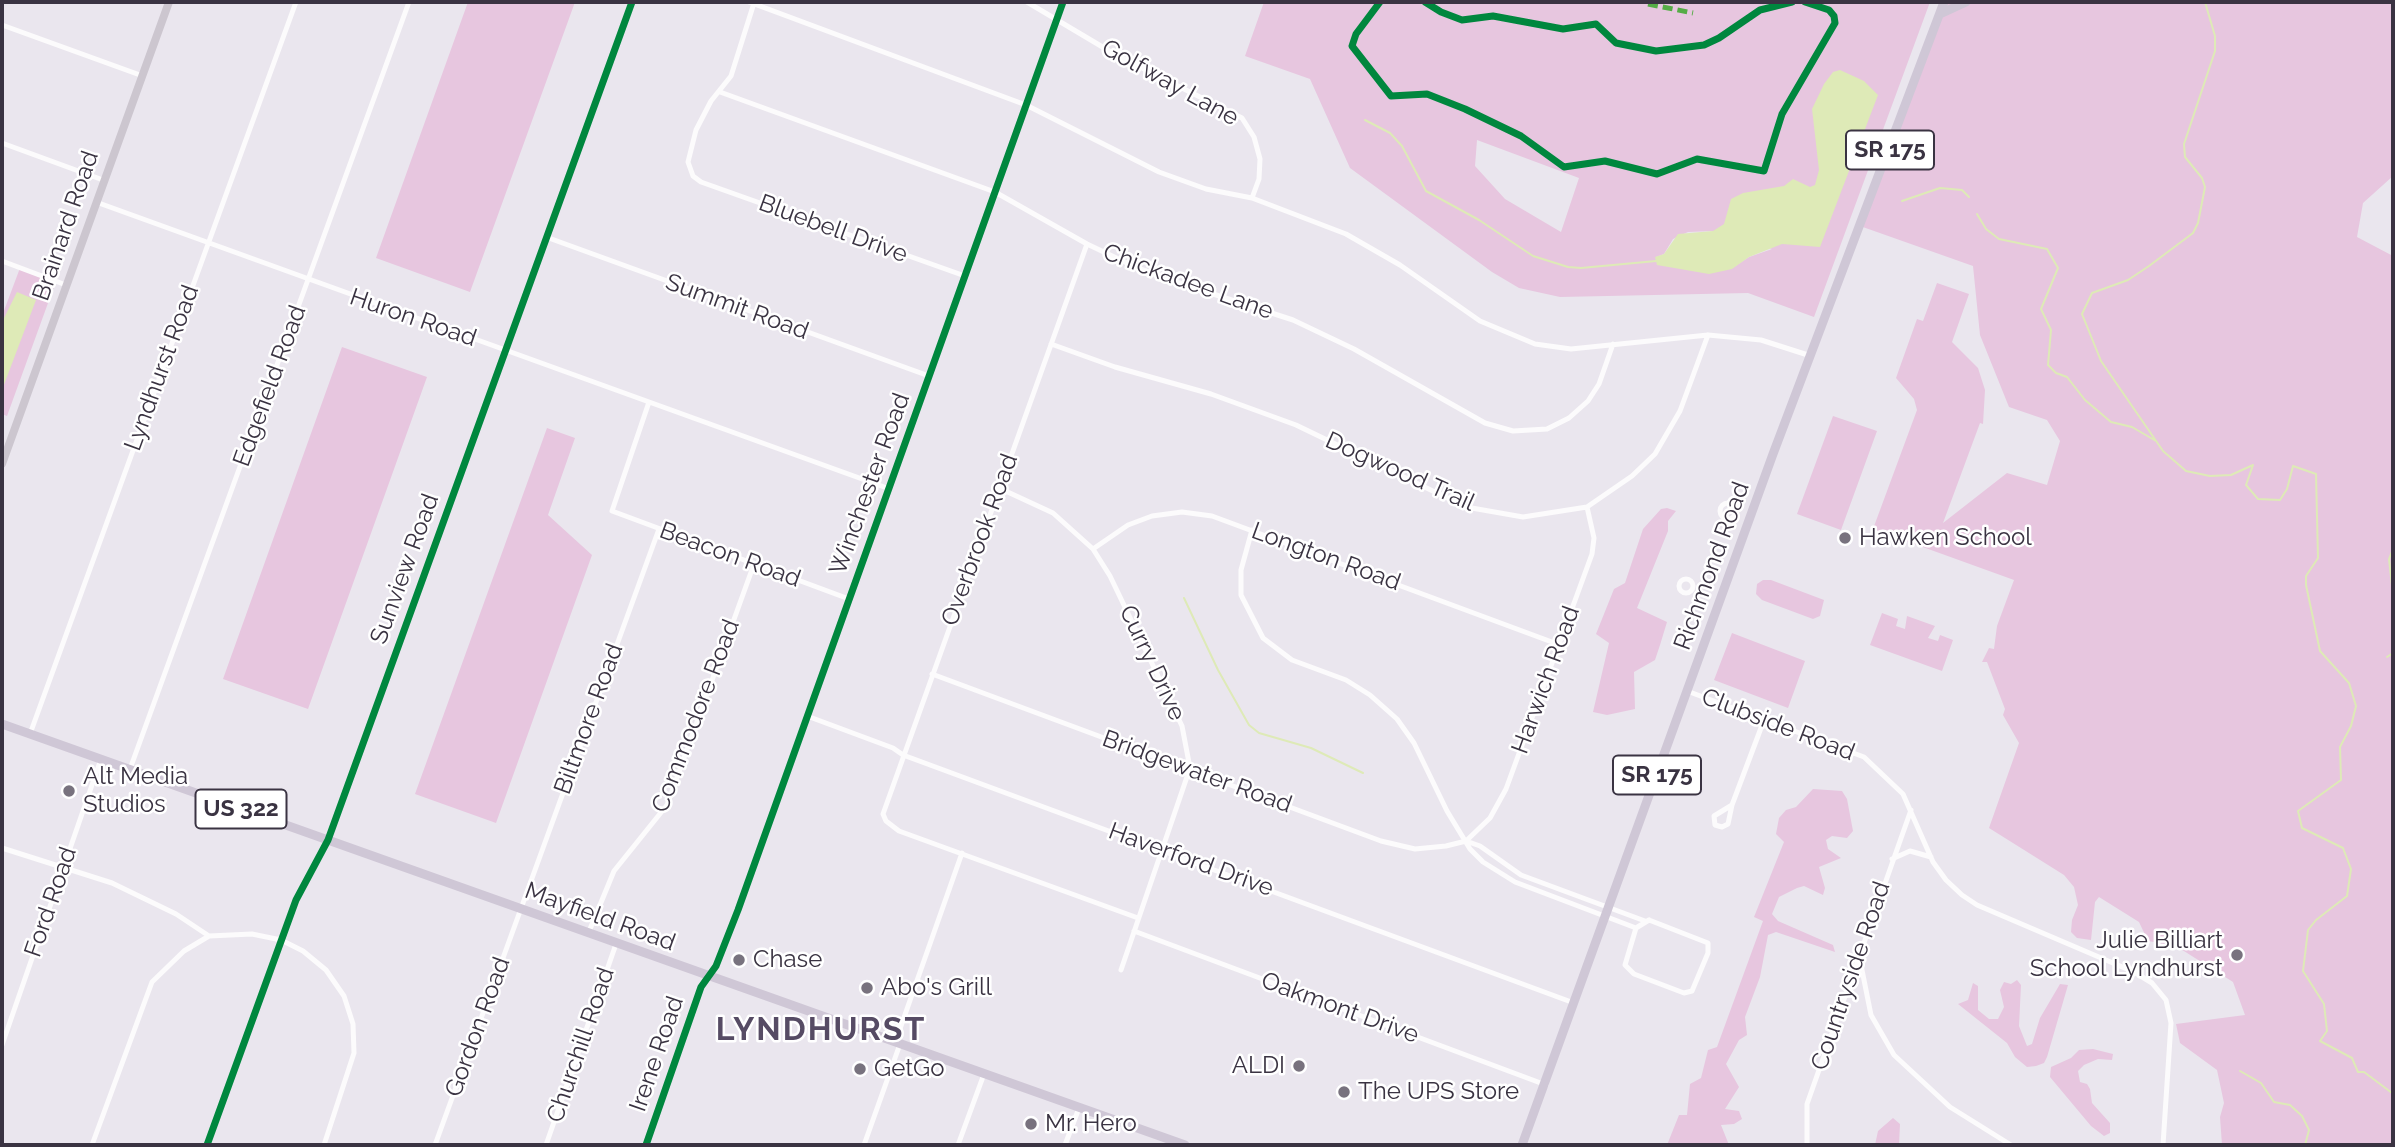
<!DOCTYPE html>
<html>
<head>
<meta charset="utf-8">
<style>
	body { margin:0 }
	#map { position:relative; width:2395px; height:1147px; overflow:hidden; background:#eae6ee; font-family:Raleway,sans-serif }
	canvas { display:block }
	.frame { position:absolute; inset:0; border:4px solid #3a3342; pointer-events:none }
</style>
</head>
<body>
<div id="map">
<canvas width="2395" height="1147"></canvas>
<div class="frame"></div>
</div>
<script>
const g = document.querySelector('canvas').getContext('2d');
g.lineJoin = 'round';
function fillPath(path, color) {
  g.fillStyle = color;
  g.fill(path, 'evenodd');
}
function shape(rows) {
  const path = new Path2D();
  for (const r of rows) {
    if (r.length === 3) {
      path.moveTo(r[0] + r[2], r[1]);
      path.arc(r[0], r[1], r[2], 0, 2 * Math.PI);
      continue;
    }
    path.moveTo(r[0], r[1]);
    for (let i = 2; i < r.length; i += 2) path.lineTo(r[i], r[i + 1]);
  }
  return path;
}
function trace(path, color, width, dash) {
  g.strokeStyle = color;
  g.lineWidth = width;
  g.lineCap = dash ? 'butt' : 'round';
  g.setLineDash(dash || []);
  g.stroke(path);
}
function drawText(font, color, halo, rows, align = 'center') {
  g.font = font + ' Raleway,sans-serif';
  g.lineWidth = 5;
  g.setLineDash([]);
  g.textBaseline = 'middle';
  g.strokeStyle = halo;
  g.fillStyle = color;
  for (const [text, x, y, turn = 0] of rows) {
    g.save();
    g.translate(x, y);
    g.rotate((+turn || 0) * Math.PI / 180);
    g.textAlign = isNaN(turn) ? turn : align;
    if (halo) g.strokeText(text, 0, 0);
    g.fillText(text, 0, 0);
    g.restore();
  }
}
fillPath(shape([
	[468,2,575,2,470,292,376,258],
	[1264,2,1930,2,1814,317,1748,293,1560,297,1519,288,1492,272,1350,168,1310,79,1245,56],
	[1477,140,1579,178,1561,232,1505,199,1475,166],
	[1713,231,1772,249,1749,257,1732,268,1656,257,1664,254,1673,239,1688,232],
	[1944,2,2393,2,2393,176,2363,203,2357,237,2393,256,2393,1145,2222,1145,2220,1117,2224,1103,2217,1070,2180,1043,2176,1024,2245,1015,2233,982,2176,946,2148,941,2139,922,2099,897,2095,902,2091,940,2077,938,2071,932,2072,920,2078,905,2074,887,2064,875,1989,828,2019,743,2003,715,2005,709,1987,662,1982,662,1989,648,1994,649,1997,626,2014,580,1873,529,1917,410,1914,399,1896,378,1917,319,1923,321,1937,283,1969,294,1952,342,1978,368,1985,390,1983,424,1980,423,1943,523,2007,473,2047,485,2060,441,2047,420,2009,407,1980,335,1973,266,1860,226],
	[20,268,56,281,7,416,2,414,2,316],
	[342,347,427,377,308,709,223,679],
	[1833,416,1877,431,1841,530,1797,514],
	[547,428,575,438,548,515,592,555,496,823,415,794],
	[1667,508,1676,511,1668,521,1668,531,1637,608,1667,622,1660,645,1655,660,1634,672,1635,709,1607,715,1593,712,1609,643,1596,634,1614,589,1625,583,1643,529,1661,509],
	[1771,580,1824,600,1820,616,1813,619,1762,600,1756,594,1757,584,1763,580],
	[1882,613,1898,619,1896,626,1905,629,1907,616,1935,626,1928,638,1938,641,1940,635,1953,640,1942,671,1870,645],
	[1732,633,1805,661,1788,708,1714,680],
	[1813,789,1842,791,1847,799,1853,831,1847,838,1832,836,1826,840,1828,849,1841,858,1819,867,1825,888,1823,895,1804,886,1797,888,1779,897,1772,914,1778,921,1833,945,1835,952,1776,932,1768,935,1760,977,1745,1017,1747,1035,1739,1040,1726,1064,1739,1087,1725,1109,1739,1111,1742,1119,1734,1124,1721,1125,1729,1145,1667,1145,1679,1115,1687,1115,1690,1084,1701,1078,1708,1050,1717,1047,1763,921,1754,917,1784,842,1776,834,1779,818,1786,810,1796,807],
	[2017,980,2021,985,2019,1026,2027,1046,2032,1044,2040,1018,2060,984,2068,985,2047,1057,2044,1063,2036,1066,2027,1067,2015,1057,2007,1043,1958,1004,1968,1000,1973,983,1978,986,1978,1010,1989,1019,1998,1019,2004,1007,2000,990,2004,982,2011,984],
	[2093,1049,2113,1054,2112,1060,2098,1059,2084,1065,2078,1071,2080,1082,2087,1084,2090,1089,2092,1103,2110,1123,2110,1133,2104,1136,2091,1126,2050,1077,2051,1067,2071,1058,2079,1050],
	[1893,1118,1900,1124,1899,1145,1875,1145,1878,1131]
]), '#e7c6df');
fillPath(shape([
	[1840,70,1864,81,1878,95,1820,247,1782,244,1749,257,1732,269,1709,274,1657,265,1655,257,1664,254,1678,234,1713,231,1724,224,1731,199,1743,193,1784,186,1793,179,1810,187,1815,185,1819,170,1812,109,1824,84,1833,72],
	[17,292,36,300,2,390,2,322]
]), '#deeab7');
trace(shape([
	[2205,2,2215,36,2215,51,2184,144,2185,157,2202,178,2205,187,2198,223,2193,233,2149,266,2128,280,2092,293,2082,314,2101,361,2163,451,2186,471,2210,476,2231,475,2253,465,2246,485,2258,499,2280,500,2287,489,2293,466,2316,474,2318,558,2306,576,2306,585,2320,651,2349,683,2356,706,2351,726,2340,747,2341,780,2298,811,2302,828,2343,848,2351,869,2347,896,2316,920,2308,930,2303,971,2324,1004,2327,1031,2320,1041,2352,1058,2358,1072,2364,1072,2392,1093,2393,1112],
	[1365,120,1390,133,1402,146,1426,191,1479,220,1533,256,1568,267,1581,268,1656,261],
	[1902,201,1940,188,1962,190,1969,197],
	[1977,214,1986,229,1999,239,2047,249,2058,268,2041,309,2051,330,2048,365,2056,373,2067,377,2085,400,2111,422,2132,427,2156,441],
	[2393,549,2389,559,2393,595],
	[1184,598,1218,670,1249,725,1259,733,1311,748,1363,773],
	[2387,657,2393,653],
	[2240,1071,2261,1083,2274,1102,2290,1105,2302,1116,2309,1130,2305,1145]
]), '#deeab7', 2);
trace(shape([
	[749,2,1026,105,1159,172,1206,189,1252,198,1346,234,1400,265,1480,321,1535,344,1571,349,1708,335,1761,340,1811,356],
	[1027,2,1116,55,1242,118,1254,137,1260,159,1259,179,1252,198],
	[754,3,731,76,711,101,696,130,688,162,693,176,701,182,965,276],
	[2,25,140,75],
	[720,92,995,192,1087,244,1129,264,1158,276,1293,320,1354,349,1485,423,1513,431,1547,429,1569,418,1588,401,1599,384,1613,344],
	[2,143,103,180],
	[96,202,887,488],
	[546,237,929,376],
	[1087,244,883,814,886,821,899,831,1138,918],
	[2,261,66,285],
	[1051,344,1115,367,1211,394,1296,425,1466,507,1523,517,1587,507,1632,476,1655,454,1680,411,1708,335],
	[649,402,612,511,849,599],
	[999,488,1053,513,1093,549,1110,576,1182,726,1190,768,1121,970],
	[1728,511,8],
	[1252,530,1241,570,1241,595,1263,638,1292,660,1346,680,1370,695,1397,719,1414,743,1447,811,1470,849,1483,862,1515,882,1636,928],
	[1093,549,1128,525,1152,516,1182,512,1212,516,1560,645],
	[1686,586,7],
	[932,674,1381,841,1415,849,1446,846,1466,841,1490,818,1506,789,1592,554,1594,538,1587,507],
	[1687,691,1864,757,1903,794,1933,862,1946,880,1962,895,1977,905,2134,972,2152,983,2166,1000,2171,1023,2163,1145],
	[807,716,893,748,903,755,1574,1003],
	[30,734,296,2],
	[130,769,409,2],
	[1732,805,1728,824,1722,827,1715,825,1714,816,1732,805,1764,720],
	[1466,841,1480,846,1521,875,1645,921],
	[2,848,112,883,176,914,209,936],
	[1892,859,1910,851,1931,857],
	[1649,920,1708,943,1708,953,1692,991,1684,993,1634,974,1625,965,1636,928,1649,920],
	[1134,931,1546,1085],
	[588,934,614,871,667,805,754,564],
	[1859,955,1871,1015,1894,1055,1950,1107,2011,1145],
	[895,1043,962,853],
	[2,1045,101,759],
	[92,1145,152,982,184,951,209,936,252,934,281,940,303,951,326,970,344,996,353,1024,354,1053,324,1145],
	[207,1145,296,900,328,840,632,2],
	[435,1145,659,529],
	[546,1145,616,944],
	[646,1145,701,987,716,966,738,910,1063,2],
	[864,1145,900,1044],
	[958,1145,984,1074],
	[1065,1145,1079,1108],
	[1807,1145,1807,1104,1911,810]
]), '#fcfbfc', 5);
trace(shape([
	[2,464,169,2]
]), '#ccc6cf', 8);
trace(shape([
	[1940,14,1966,2],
	[2,724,1185,1145],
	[1522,1145,1773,454,1944,2]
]), '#cfc7d6', 9);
trace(shape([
	[1648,4,1693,13]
]), '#55ac46', 5, [10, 5]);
trace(shape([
	[1380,2,1356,34,1352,46,1391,96,1427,94,1465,109,1521,136,1564,167,1605,161,1657,174,1697,159,1764,171,1782,114,1835,23,1834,16,1829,10,1805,2],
	[1425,2,1441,12,1462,20,1493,16,1563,29,1596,24,1616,43,1656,51,1704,45,1719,38,1760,10,1792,2],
	[207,1145,296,900,328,840,632,2],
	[646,1145,701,987,716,966,738,910,1063,2]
]), '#00873e', 7);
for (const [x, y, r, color] of [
	[1845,538,7,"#78727e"],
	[69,791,7,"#78727e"],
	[2237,955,7,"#78727e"],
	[739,960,7,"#78727e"],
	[867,988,7,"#78727e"],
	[1299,1066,7,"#78727e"],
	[860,1069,7,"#78727e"],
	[1344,1092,7,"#78727e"],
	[1031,1124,7,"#78727e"]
]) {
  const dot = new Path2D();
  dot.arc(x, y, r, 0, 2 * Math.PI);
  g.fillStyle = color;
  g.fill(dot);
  trace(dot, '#fff', 2.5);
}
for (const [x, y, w] of [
	[1890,150,88],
	[1657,775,88],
	[241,809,91]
]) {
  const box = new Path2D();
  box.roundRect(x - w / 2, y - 19.5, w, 39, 5);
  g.fillStyle = '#fff';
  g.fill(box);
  trace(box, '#3a3342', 2);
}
drawText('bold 23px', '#3a3342', null, [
	["SR 175",1890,150],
	["SR 175",1657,775],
	["US 322",241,809]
]);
drawText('24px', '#3a3342', '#fff', [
	["Golfway Lane",1170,83,29],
	["Brainard Road",66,226,-71],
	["Bluebell Drive",833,229,20],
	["Chickadee Lane",1188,282,20],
	["Summit Road",737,307,20],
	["Huron Road",413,318,19],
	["Lyndhurst Road",162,368,-70],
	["Edgefield Road",270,386,-70],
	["Dogwood Trail",1400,472,24],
	["Winchester Road",870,484,-70],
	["Overbrook Road",980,540,-70],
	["Beacon Road",730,555,20],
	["Longton Road",1326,557,20],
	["Richmond Road",1712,566,-70],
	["Sunview Road",405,569,-70],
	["Curry Drive",1152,663,65],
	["Harwich Road",1546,680,-70],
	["Commodore Road",696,716,-69],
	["Biltmore Road",589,719,-70],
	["Clubside Road",1778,725,21],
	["Bridgewater Road",1197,772,20],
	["Haverford Drive",1191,860,20],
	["Ford Road",51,902,-71],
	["Mayfield Road",600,917,20],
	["Countryside Road",1851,976,-71],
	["Oakmont Drive",1340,1008,20],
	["Gordon Road",478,1027,-70],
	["Churchill Road",581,1045,-71],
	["Irene Road",657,1054,-71]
]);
drawText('24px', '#3a3342', '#fff', [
	["Hawken School",1859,538],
	["Alt Media",83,777],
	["Studios",83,805],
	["Julie Billiart",2223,941,"right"],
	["School Lyndhurst",2223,969,"right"],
	["Chase",753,960],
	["Abo's Grill",881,988],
	["ALDI",1285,1066,"right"],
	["GetGo",874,1069],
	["The UPS Store",1358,1092],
	["Mr. Hero",1045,1124]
], 'left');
g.letterSpacing = '2px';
drawText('bold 32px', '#564b64', '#fff', [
	["LYNDHURST",821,1030]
]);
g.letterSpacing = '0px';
</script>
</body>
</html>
